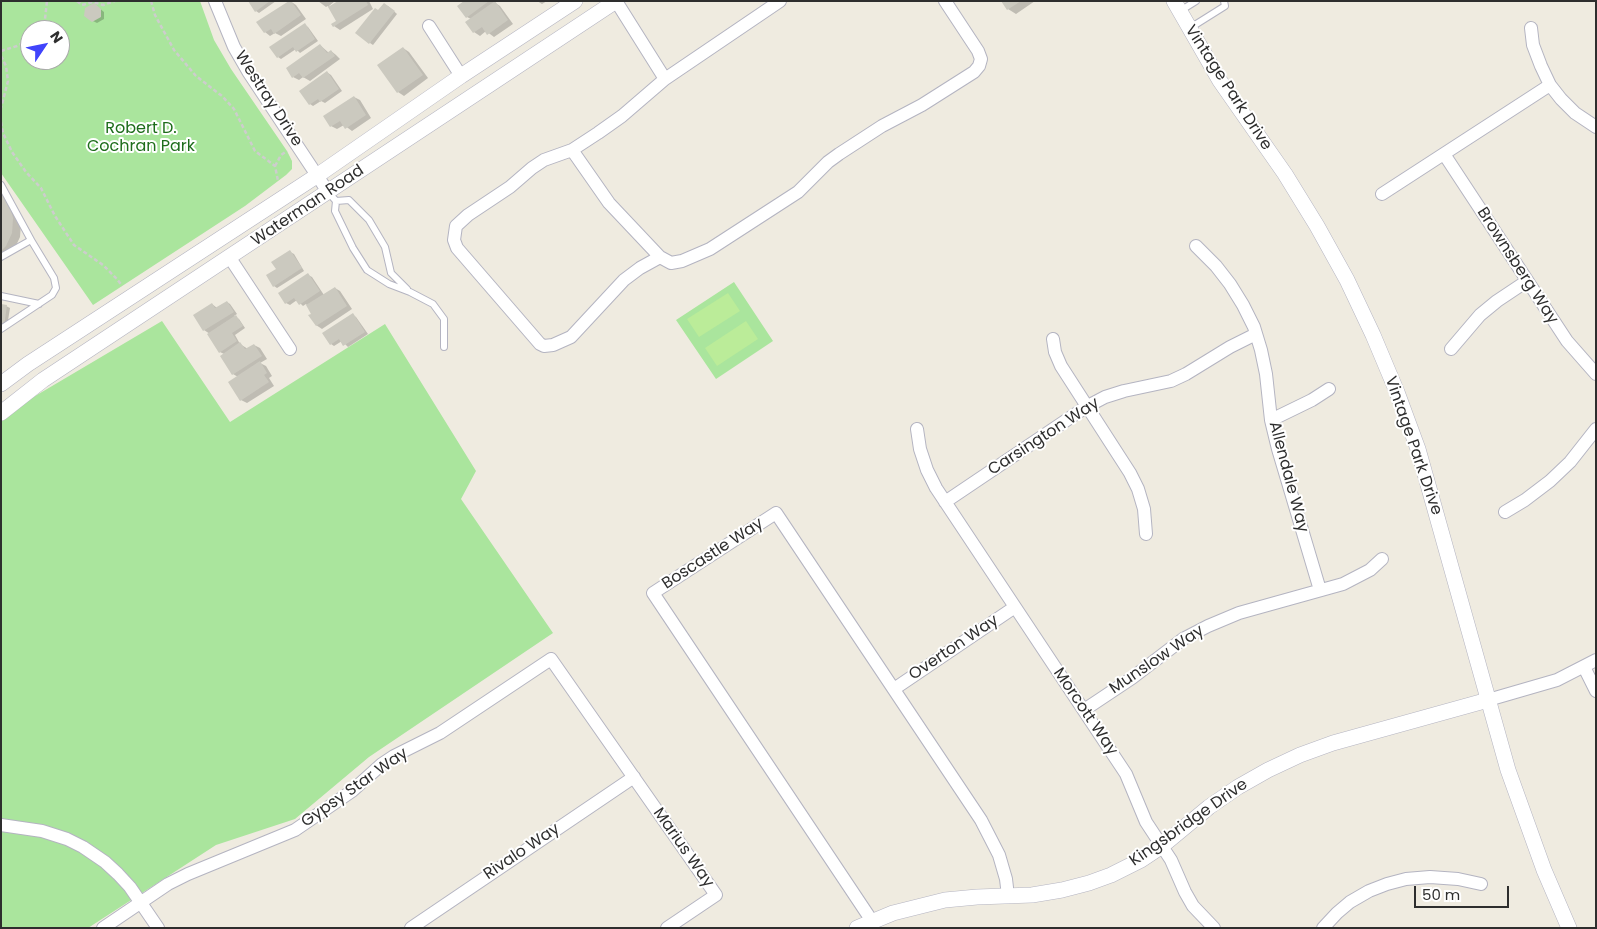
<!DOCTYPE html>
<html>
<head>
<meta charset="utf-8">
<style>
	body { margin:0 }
	#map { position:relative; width:1597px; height:929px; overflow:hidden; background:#efebe0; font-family:Poppins,sans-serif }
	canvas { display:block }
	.frame { position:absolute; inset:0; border:2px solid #2e2e2e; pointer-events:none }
	.north { position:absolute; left:20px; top:20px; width:50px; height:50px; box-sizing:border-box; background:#fff; border:1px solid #ababab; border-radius:50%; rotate:56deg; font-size:14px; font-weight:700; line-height:20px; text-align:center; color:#2e2e2e }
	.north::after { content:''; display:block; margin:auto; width:18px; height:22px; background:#4144fb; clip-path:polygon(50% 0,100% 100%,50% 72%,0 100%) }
	.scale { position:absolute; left:1414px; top:886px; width:95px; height:22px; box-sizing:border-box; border:2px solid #2e2e2e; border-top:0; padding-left:6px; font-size:15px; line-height:18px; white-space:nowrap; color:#2e2e2e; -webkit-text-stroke:4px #fff; paint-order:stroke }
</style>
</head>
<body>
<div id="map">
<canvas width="1597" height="929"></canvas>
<div class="frame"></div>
<div class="north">N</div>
<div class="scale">50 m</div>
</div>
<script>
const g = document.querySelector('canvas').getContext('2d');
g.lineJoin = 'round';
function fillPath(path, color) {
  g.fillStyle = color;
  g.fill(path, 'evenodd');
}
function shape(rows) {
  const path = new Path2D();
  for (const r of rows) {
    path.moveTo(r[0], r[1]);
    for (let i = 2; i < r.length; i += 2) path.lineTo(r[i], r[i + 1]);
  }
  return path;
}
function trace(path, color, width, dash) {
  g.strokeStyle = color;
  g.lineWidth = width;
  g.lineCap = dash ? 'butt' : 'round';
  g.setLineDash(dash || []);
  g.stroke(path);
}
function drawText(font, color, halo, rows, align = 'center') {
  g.font = font + ' Poppins,sans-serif';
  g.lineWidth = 4;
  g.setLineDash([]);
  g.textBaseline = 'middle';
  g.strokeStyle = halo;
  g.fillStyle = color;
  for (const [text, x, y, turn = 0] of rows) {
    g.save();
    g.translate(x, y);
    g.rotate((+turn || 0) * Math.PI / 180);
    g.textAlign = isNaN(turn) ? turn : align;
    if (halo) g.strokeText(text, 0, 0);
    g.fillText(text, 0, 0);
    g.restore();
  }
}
fillPath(shape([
	[1,1,200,1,214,40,231,69,287,151,292,161,292,169,286,175,245,206,93,305,1,173],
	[30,30,60,30,60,60,30,60],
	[734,282,773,341,716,379,676,320],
	[162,321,230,422,385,324,476,471,461,499,553,633,369,757,295,819,216,845,88,928,1,928,1,422,20,405]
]), '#aae59d');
fillPath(shape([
	[728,293,740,311,699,337,687,319],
	[746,321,758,339,717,366,705,348]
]), '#bbec99');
fillPath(shape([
	[249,1,276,1,259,13,256,11],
	[290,1,296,5,306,19,281,36,275,33,270,36,265,32],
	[318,1,335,1,329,6,330,8,340,1,369,1,373,9,340,30,334,26,338,21,328,6,326,7],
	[467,1,495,1,494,2,500,6,513,24,494,37,486,31,480,36,474,32,471,19,467,17],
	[537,1,547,1,542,4],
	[1002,1,1035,1,1016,14,1008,9],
	[388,6,397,14,373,45,370,43,379,11],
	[98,7,104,12,104,19,97,23,93,21],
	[305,25,308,27,318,41,300,53,296,49,281,59,278,57],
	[320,45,329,53,331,51,336,55,340,59,310,81,303,77,299,80,293,77],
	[403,48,409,52,428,78,404,96,398,92],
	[328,73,331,75,342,91,325,103,321,101,313,106,310,104,301,91],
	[354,97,360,100,371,118,352,131,344,125,337,129,331,126],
	[1,193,9,198,21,224,20,237,14,250,1,262],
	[290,252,294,254,304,271,277,288,274,286,278,269],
	[308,275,312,277,324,295,335,288,340,291,352,309,322,329,316,325,313,314,306,304,303,306,297,300,290,305,286,303,280,293],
	[227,302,230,304,237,314,234,316,239,319,245,328,235,335,240,344,248,349,254,345,260,348,267,359,260,363,266,366,272,376,269,378,274,386,247,403,241,400,238,377,233,374,224,354,220,352,210,334,204,330,212,304,217,308],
	[6,306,10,308,7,327,1,326],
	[353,315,356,317,368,334,348,347,342,341,334,346,331,344]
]), '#0003');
fillPath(shape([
	[248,1,270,1,255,12],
	[289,1,291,1,301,15,274,34,271,29,264,33,256,22],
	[338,1,366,1,368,5,333,27,331,24,336,21,328,7],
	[464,1,489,1,466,18,457,6],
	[495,1,508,20,487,35,482,27,473,33,465,22],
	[1001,1,1021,1,1007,10],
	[94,3,101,9,101,17,92,22,84,16,85,8],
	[384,3,395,11,369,44,355,33,375,8,378,10],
	[305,23,315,39,296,52,293,47,277,58,269,47],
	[320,44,327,53,331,50,335,56,303,78,299,73,292,78,286,68],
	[403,47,423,75,397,93,377,65],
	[327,71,339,89,320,102,318,99,309,105,299,91],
	[354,96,366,115,345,129,340,121,330,127,323,116],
	[1,193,9,204,13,218,12,233,6,246,1,251],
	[290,250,302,268,273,287,266,275,276,269,271,262],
	[308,273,320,291,299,305,294,298,285,304,278,293],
	[335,287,347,306,316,326,308,315,311,314,306,305],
	[227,301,234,312,203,331,193,315,212,303,215,308],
	[1,304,7,305,4,326,1,325],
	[353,313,365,332,343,346,339,339,330,345,322,333],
	[236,315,243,326,232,333,237,341,219,353,207,334],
	[240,342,245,349,254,344,262,356,232,375,220,356],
	[260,361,267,373,264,375,269,382,240,401,228,382]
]), '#cbc9bf');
const service = shape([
	[1180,11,1196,1],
	[1190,28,1225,6,1224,1],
	[1,185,31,240,1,257],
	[328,192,336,201,335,211,353,248,367,270,389,284,410,292,433,304,444,319,444,347],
	[336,201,349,200,369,220,385,247,391,273,407,289],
	[1,296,39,304],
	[1,329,52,295,56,288,54,278,31,240]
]);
const minor = shape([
	[215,1,234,47,249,73,328,192],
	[616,1,665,79],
	[780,1,665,79,622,116,598,133,572,150,544,160,532,168,510,187,468,215,456,226,454,240,457,248,540,344,544,346,553,345,571,337,624,280,640,268,660,257,671,263,682,261,710,249,798,192,828,162,839,154,882,126,922,105,974,72,979,66,981,59,978,51,945,1],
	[429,26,461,76],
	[1531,28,1533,45,1541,66,1550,85,1561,99,1575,113,1596,127],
	[572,150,609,203,660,257],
	[1444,154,1567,341,1596,374],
	[1382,194,1550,85],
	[1196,246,1216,266,1230,284,1243,305,1254,327,1261,350,1266,374,1271,420,1278,449,1320,590],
	[230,258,290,349],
	[1053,339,1055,352,1061,366,1130,473,1138,489,1144,509,1146,534],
	[1451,349,1480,315,1497,301,1527,281],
	[1271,420,1312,400,1329,389],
	[917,429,920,449,927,470,936,488,1126,774,1146,822,1171,860,1185,892,1193,906,1214,928],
	[945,502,1086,407,1105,397,1124,391,1171,381,1186,374,1230,347,1256,334],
	[1505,512,1525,500,1550,481,1570,462,1596,429],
	[1584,667,1596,691],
	[894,689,1015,607],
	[1488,700,1557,680,1596,660],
	[1084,710,1132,678,1183,639,1208,626,1239,613,1343,584,1370,570,1382,559],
	[1,825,42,831,67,839,83,847,105,862,118,874,130,887,158,928],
	[872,921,653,593,776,513,981,820,999,855,1006,879,1008,896],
	[103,928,168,884,188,874,295,830,352,791,382,764,394,756,440,733,551,659,716,895,667,928],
	[411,928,634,777],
	[1323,928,1337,913,1350,902,1369,891,1387,884,1406,879,1430,877,1458,879,1481,884]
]);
const tertiary = shape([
	[1174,1,1220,81,1285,174,1317,226,1347,280,1373,335,1397,392,1418,449,1508,770,1544,870,1569,928],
	[1,384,28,364,318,175,461,76,575,1],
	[1,413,43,380,616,1],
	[857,928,893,913,945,900,977,897,1032,895,1062,890,1089,883,1111,875,1141,860,1162,846,1209,807,1238,787,1268,770,1300,755,1333,743,1488,700]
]);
trace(service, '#b4b4c1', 8);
trace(minor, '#b4b4c1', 14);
trace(tertiary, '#b4b4c1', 16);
trace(shape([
	[77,1,82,5,93,2,103,5,115,1],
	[151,1,155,15,174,50,196,76,222,96,234,109,255,151,275,166,278,181],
	[39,30,45,19,47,1],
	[1,51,17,46,30,39],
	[1,56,6,66,8,81,1,108],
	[1,122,3,133,12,152,26,172,41,188,55,216,74,245,103,265,117,279,122,286],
	[275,166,281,155,287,151]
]), '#cdcdcd', 2.5, [4, 2.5]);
trace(service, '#fff', 6);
trace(minor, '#fff', 12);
trace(tertiary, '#fff', 15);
drawText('16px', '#2e2e2e', '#fff', [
	["Vintage Park Drive",1228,88,57],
	["Westray Drive",268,99,57],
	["Waterman Road",308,206,-34],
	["Brownsberg Way",1517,266,57],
	["Carsington Way",1044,437,-33],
	["Vintage Park Drive",1413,446,71],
	["Allendale Way",1288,477,75],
	["Boscastle Way",713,554,-33],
	["Overton Way",954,648,-34],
	["Munslow Way",1157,660,-34],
	["Morcott Way",1085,712,56],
	["Gypsy Star Way",355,788,-35],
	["Kingsbridge Drive",1189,823,-35],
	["Marius Way",683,848,55],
	["Rivalo Way",522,852,-34]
]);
drawText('16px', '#1e6d1b', '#fff', [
	["Robert D.",141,129],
	["Cochran Park",141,147]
]);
</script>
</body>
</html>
